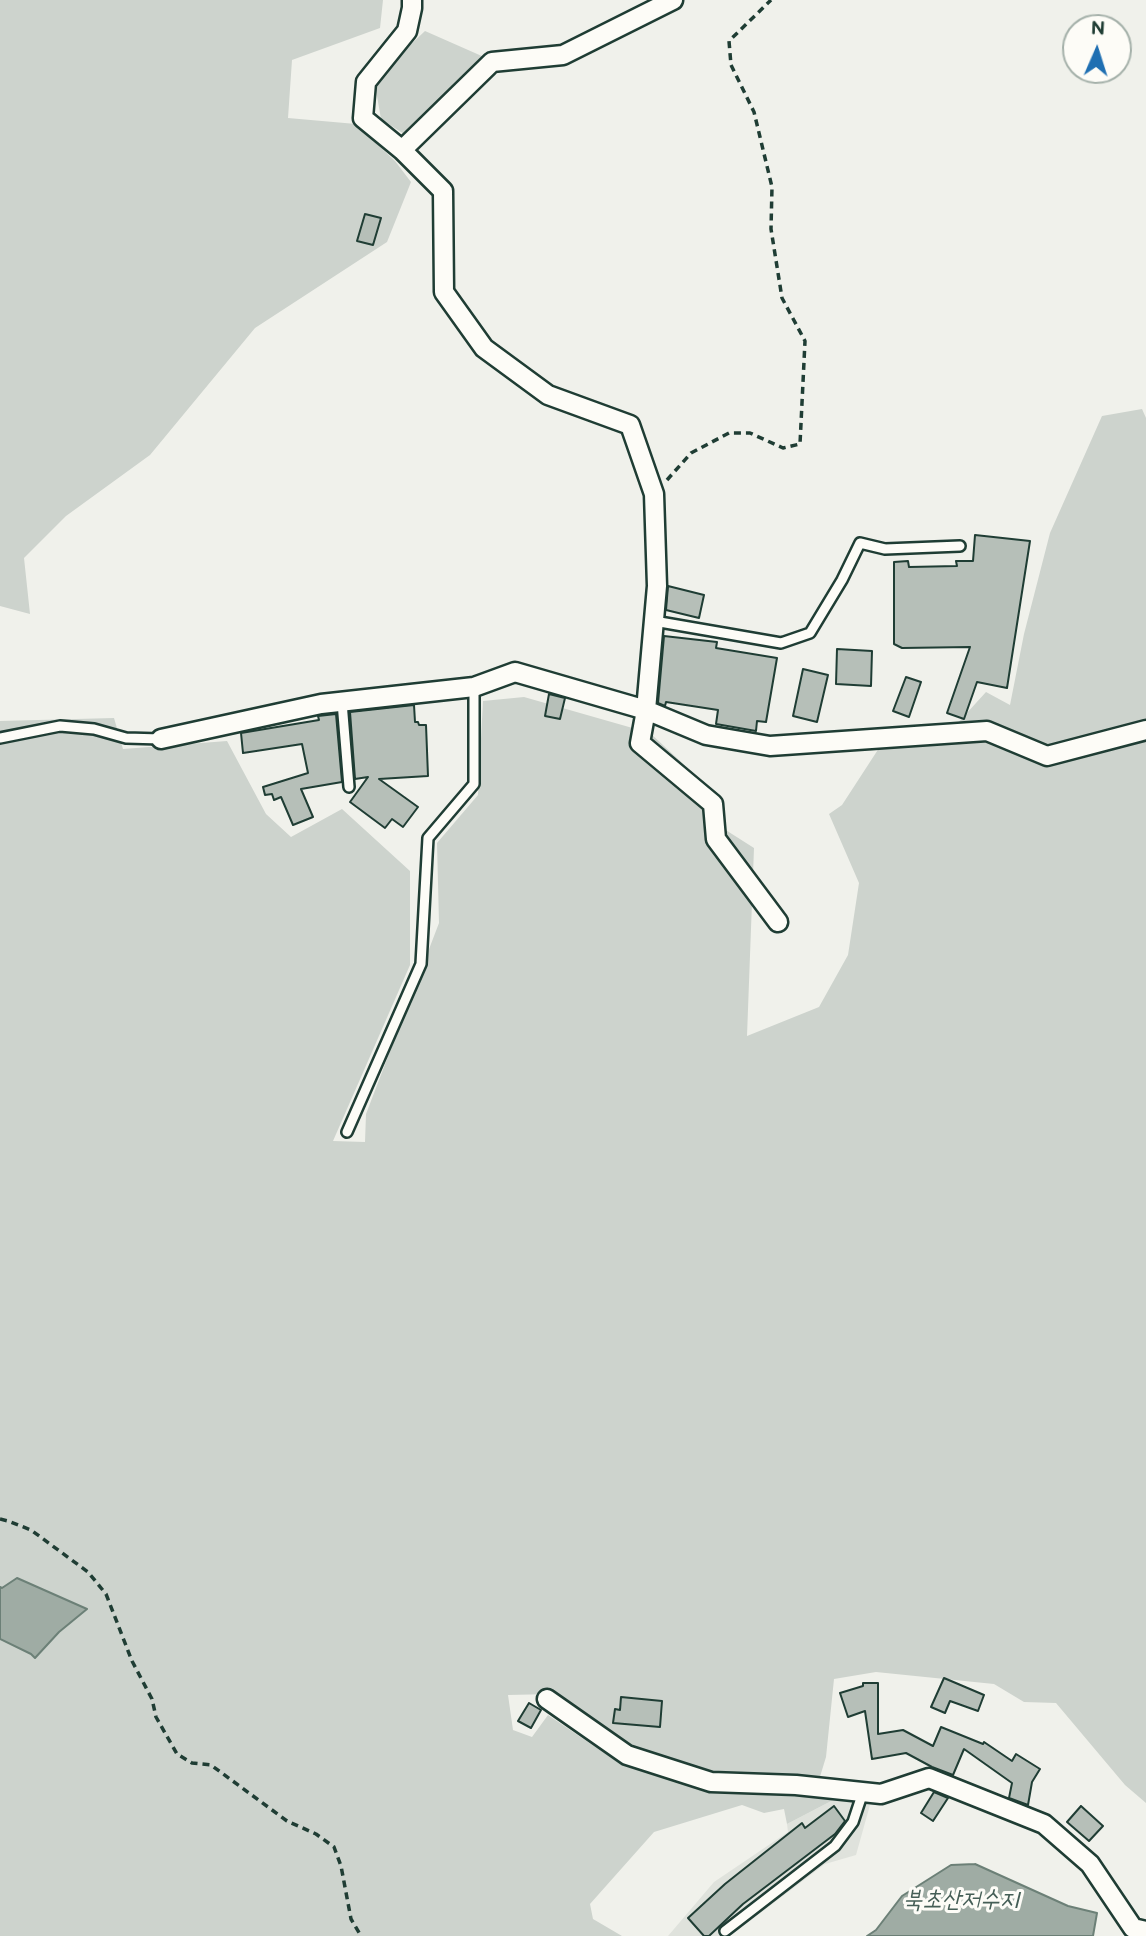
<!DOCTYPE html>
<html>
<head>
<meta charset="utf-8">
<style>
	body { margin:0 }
	#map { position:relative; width:1146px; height:1936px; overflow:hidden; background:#f0f1eb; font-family:"Balsamiq Sans",sans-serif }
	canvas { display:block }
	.north { position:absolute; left:1062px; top:14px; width:70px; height:70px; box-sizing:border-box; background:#fdfcf7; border:2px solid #a4b0a9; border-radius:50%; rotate:3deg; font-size:19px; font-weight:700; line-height:28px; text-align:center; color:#1f3d34 }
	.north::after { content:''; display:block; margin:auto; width:24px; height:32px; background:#1f6fb2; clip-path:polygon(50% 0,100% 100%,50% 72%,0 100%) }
</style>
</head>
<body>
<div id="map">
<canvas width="1146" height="1936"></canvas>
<div class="north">N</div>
</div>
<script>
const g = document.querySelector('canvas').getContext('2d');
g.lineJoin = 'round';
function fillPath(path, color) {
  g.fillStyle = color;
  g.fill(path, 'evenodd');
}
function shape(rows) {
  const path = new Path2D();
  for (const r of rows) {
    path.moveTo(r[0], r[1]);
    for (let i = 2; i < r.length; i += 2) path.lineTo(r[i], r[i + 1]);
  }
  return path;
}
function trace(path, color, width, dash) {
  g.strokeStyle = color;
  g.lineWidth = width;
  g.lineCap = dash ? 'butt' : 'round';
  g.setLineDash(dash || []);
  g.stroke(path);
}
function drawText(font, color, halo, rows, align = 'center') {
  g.font = font + ' "Balsamiq Sans","Poor Story",sans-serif';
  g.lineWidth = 6;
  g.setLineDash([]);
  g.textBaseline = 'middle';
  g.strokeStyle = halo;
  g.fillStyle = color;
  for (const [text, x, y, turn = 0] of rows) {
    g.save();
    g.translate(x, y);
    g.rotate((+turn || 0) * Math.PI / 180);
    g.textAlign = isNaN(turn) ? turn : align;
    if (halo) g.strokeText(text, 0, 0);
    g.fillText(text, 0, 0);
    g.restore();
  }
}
fillPath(shape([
	[839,1797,870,1805,856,1855,825,1864,730,1936,668,1936,714,1882,788,1832,787,1824]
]), '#dfe2dc');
fillPath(shape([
	[0,0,383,0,380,28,292,60,288,118,356,124,395,161,411,182,387,242,255,328,150,455,66,516,24,558,30,614,0,606],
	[425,31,484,57,404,134,381,119,374,79],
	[1142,409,1146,418,1146,1803,1125,1785,1056,1703,1024,1702,994,1684,876,1672,834,1679,826,1757,819,1780,711,1774,631,1750,552,1694,508,1695,513,1730,532,1737,548,1715,619,1763,719,1789,839,1797,787,1824,784,1809,764,1813,742,1805,654,1832,590,1904,593,1919,622,1936,0,1936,0,721,114,718,123,749,227,741,266,814,291,837,342,809,410,871,410,965,333,1141,365,1142,366,1114,439,923,437,843,478,795,483,701,524,697,650,733,721,799,721,827,754,848,747,1036,819,1007,848,955,859,883,829,814,842,805,881,745,955,726,986,692,1010,705,1024,634,1050,533,1102,416]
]), '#cdd3cd');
const water = shape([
	[17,1578,87,1609,59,1632,35,1658,31,1654,0,1639,0,1587,2,1588,17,1578],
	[975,1864,1068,1906,1097,1913,1093,1936,867,1936,876,1930,902,1896,951,1865,975,1864]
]);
fillPath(water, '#9faca4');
trace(water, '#6c8077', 2);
const building = shape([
	[365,214,381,218,373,245,357,241,365,214],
	[975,535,1030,541,1007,688,977,682,964,719,947,713,970,647,902,648,894,644,894,562,908,561,909,567,957,566,956,561,973,561,975,535],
	[668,586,704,595,699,618,666,610,668,586],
	[664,636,717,642,716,648,777,658,766,722,757,721,756,731,716,724,718,710,666,702,665,706,658,703,664,636],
	[837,649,872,651,871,686,836,684,837,649],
	[803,669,828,675,817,722,793,716,803,669],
	[906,677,921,682,909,717,893,711,906,677],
	[549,694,565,698,560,719,545,716,549,694],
	[414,705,415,722,418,722,419,725,426,725,428,776,379,779,418,807,403,827,392,819,385,828,350,802,368,777,355,779,350,712,414,705],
	[336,714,342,782,301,789,313,817,293,825,281,797,274,800,272,794,265,795,263,787,308,773,302,744,243,753,241,733,319,720,318,716,336,714],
	[944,1678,984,1695,978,1711,950,1701,945,1713,931,1707,944,1678],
	[863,1683,878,1683,878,1734,903,1730,933,1746,941,1727,983,1744,984,1742,1012,1761,1016,1754,1040,1769,1032,1782,1028,1805,1009,1798,1012,1783,964,1749,953,1775,932,1767,906,1753,872,1759,865,1711,848,1717,840,1693,863,1686,863,1683],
	[621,1697,662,1701,660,1727,613,1723,615,1709,620,1710,621,1697],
	[529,1703,541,1710,531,1728,518,1721,529,1703],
	[934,1792,948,1798,933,1821,921,1813,934,1792],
	[834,1806,845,1821,835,1834,743,1904,709,1936,704,1936,688,1918,725,1884,802,1823,805,1828,834,1806],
	[1081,1806,1103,1826,1089,1841,1067,1822,1081,1806]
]);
fillPath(building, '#b6bfb8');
trace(building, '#1f3d34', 2);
const lane = shape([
	[654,621,781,643,810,633,842,580,860,543,885,549,960,546],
	[342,702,349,787],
	[0,738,60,726,94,729,126,738,161,739],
	[347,1132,421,964,428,838,474,784,474,687],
	[725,1931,835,1846,853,1822,863,1792]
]);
const street = shape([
	[673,0,563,55,492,62,402,150,443,191,444,292,484,348,548,395,630,425,654,494,657,586,646,710,640,743,713,804,716,839,778,922],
	[402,150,363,118,366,82,407,31,412,8,412,0],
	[161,739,321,704,474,687,515,672,646,710,706,735,770,746,987,731,1047,756,1146,730],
	[547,1699,627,1755,711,1782,796,1785,881,1794,929,1778,1044,1824,1090,1864,1133,1928,1146,1931]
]);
trace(lane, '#1f3d34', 14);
trace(street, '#1f3d34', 23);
trace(shape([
	[667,480,691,453,729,433,750,433,783,448,800,444,805,341,782,298,771,229,772,187,754,112,731,65,729,41,771,0],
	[0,1519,8,1521,31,1530,88,1572,106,1594,132,1661,152,1699,156,1717,177,1754,192,1763,211,1765,287,1821,316,1834,334,1847,341,1866,351,1919,361,1936]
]), '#1f3d34', 3.5, [7, 5]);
trace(lane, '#fdfcf7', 9);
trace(street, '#fdfcf7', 18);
drawText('italic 24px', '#455e56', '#fdfcf7', [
	["북초산저수지",961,1901]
]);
</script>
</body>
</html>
